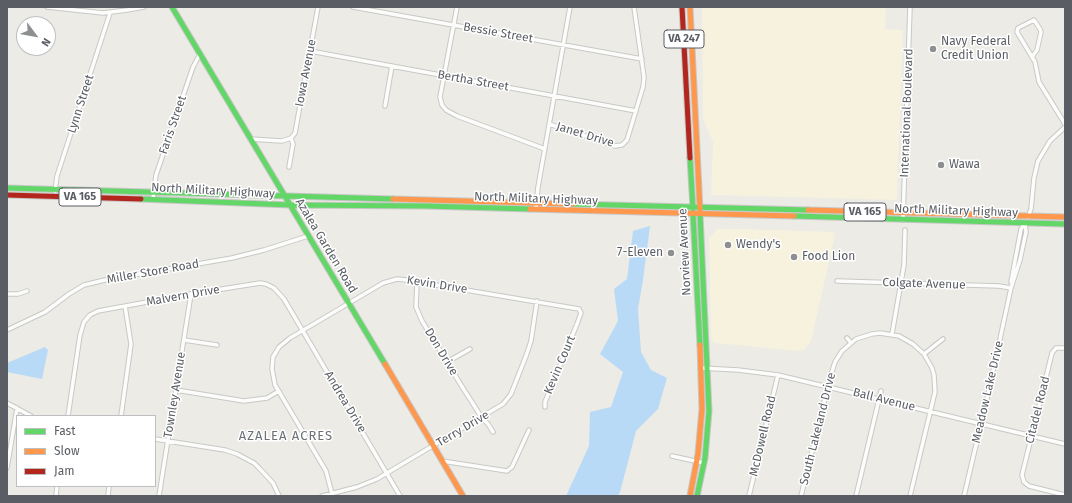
<!DOCTYPE html>
<html>
<head>
<meta charset="utf-8">
<style>
	body { margin:0 }
	#map { position:relative; width:1072px; height:503px; overflow:hidden; background:#ecebe5; font-family:"Fira Sans",sans-serif }
	canvas { display:block }
	.frame { position:absolute; inset:0; border:8px solid #5a5e64; pointer-events:none }
	.legend { position:absolute; left:16px; top:415px; width:140px; height:72px; box-sizing:border-box; background:#fff; border:1px solid #bdbfc1; margin:0; padding:5px 7px; list-style:none; font-size:12px; color:#5a5e64 }
	.legend li { display:flex; align-items:center; gap:8px; height:20px }
	.legend b { width:20px; border:1px solid #bdbfc1 }
	.north { position:absolute; left:16px; top:16px; width:40px; height:40px; box-sizing:border-box; background:#fff; border:1px solid #bdbfc1; border-radius:50%; rotate:122deg; font-size:11px; font-weight:700; line-height:16px; text-align:center; color:#5a5e64 }
	.north::after { content:''; display:block; margin:auto; width:14px; height:18px; background:#8d8f91; clip-path:polygon(50% 0,100% 100%,50% 72%,0 100%) }
</style>
</head>
<body>
<div id="map">
<canvas width="1072" height="503"></canvas>
<div class="frame"></div>
<ul class="legend">
<li><b style="height:5px;background:#63d668"></b>Fast</li>
<li><b style="height:5px;background:#ff974d"></b>Slow</li>
<li><b style="height:5px;background:#b3261e"></b>Jam</li>
</ul>
<div class="north">N</div>
</div>
<script>
const g = document.querySelector('canvas').getContext('2d');
g.lineJoin = 'round';
function fillPath(path, color) {
  g.fillStyle = color;
  g.fill(path, 'evenodd');
}
function shape(rows) {
  const path = new Path2D();
  for (const r of rows) {
    path.moveTo(r[0], r[1]);
    for (let i = 2; i < r.length; i += 2) path.lineTo(r[i], r[i + 1]);
  }
  return path;
}
function trace(path, color, width, dash) {
  g.strokeStyle = color;
  g.lineWidth = width;
  g.lineCap = dash ? 'butt' : 'round';
  g.setLineDash(dash || []);
  g.stroke(path);
}
function drawText(font, color, halo, rows, align = 'center') {
  g.font = font + ' "Fira Sans",sans-serif';
  g.lineWidth = 3;
  g.setLineDash([]);
  g.textBaseline = 'middle';
  g.strokeStyle = halo;
  g.fillStyle = color;
  for (const [text, x, y, turn = 0] of rows) {
    g.save();
    g.translate(x, y);
    g.rotate((+turn || 0) * Math.PI / 180);
    g.textAlign = isNaN(turn) ? turn : align;
    if (halo) g.strokeText(text, 0, 0);
    g.fillText(text, 0, 0);
    g.restore();
  }
}
fillPath(shape([
	[702,7,886,7,885,29,903,30,897,200,711,195,713,142,703,119],
	[717,229,745,229,834,232,835,235,812,337,810,343,804,350,798,351,714,343,711,338,709,238]
]), '#f6f2dd');
fillPath(shape([
	[650,226,643,280,638,309,641,352,651,370,667,378,658,409,636,431,620,492,618,496,566,496,589,446,590,412,611,407,623,372,600,354,618,321,614,289,627,279,633,231],
	[45,347,48,350,42,379,7,372,7,363]
]), '#b8daf7');
const street = shape([
	[47,7,103,13,127,10,144,7],
	[353,7,642,59],
	[457,7,440,97,442,105,446,110,457,116,545,149],
	[310,51,636,111],
	[1032,57,1037,50,1041,32,1040,29,1034,20,1018,28,1017,32,1035,62,1039,82,1065,124],
	[385,106,392,66],
	[549,124,615,146,622,145,627,140,643,87,644,77,634,7],
	[250,139,282,141,291,138,295,133,318,7],
	[289,167,293,144,291,138],
	[55,191,57,176,110,13],
	[153,199,156,175,193,67,200,54],
	[536,209,538,187,570,7],
	[1028,217,1031,209,1034,178,1038,161,1050,141,1065,127],
	[903,220,910,7],
	[837,281,999,286,1011,288],
	[417,282,416,307,422,321,461,385,482,418,488,424,493,432],
	[1011,282,1021,229,1025,223],
	[7,294,18,294,27,291],
	[7,330,45,312,69,294,84,285,105,280,232,258,264,250,308,236],
	[892,334,904,265,905,230],
	[847,338,851,343],
	[184,340,217,345],
	[1065,348,1056,348,1052,353,1022,475,1024,482,1029,486,1065,495],
	[924,354,943,339],
	[447,362,470,349],
	[701,368,738,370,778,375,1065,444],
	[176,390,244,401,267,398,279,391],
	[7,403,31,416],
	[68,416,80,335,84,322,90,315,98,311,191,294,260,283,266,284,274,288,284,299,400,496],
	[121,416,131,344,125,306],
	[155,439,225,450,237,454,254,463,260,469,273,483,279,496],
	[672,456,704,463],
	[442,461,507,471,512,467,529,430],
	[7,468,17,408],
	[332,494,326,471,275,385,272,369,273,357,279,347,290,338,383,283,397,279,406,280,579,309,581,313,577,324,545,402,545,407],
	[56,496,57,486],
	[108,496,109,486],
	[159,496,191,294],
	[322,496,357,487,377,479,503,404,511,394,526,356,531,341,537,301],
	[749,496,778,375],
	[801,496,830,378,835,362,842,351,856,339,872,334,880,333,899,336,913,344,924,354,932,368,934,375,935,392,910,496],
	[856,496,881,391],
	[964,496,989,390,1011,288,1020,260,1026,232,1025,223]
]);
const fast = shape([
	[172,7,385,364],
	[690,158,693,209],
	[7,188,393,199],
	[141,199,290,205,426,206,530,209],
	[573,204,808,210],
	[693,214,700,345],
	[794,216,1065,224],
	[697,496,705,458,709,411,700,214]
]);
const slow = shape([
	[690,7,700,210],
	[393,199,573,204],
	[530,209,794,216],
	[808,210,1065,217],
	[385,364,463,496],
	[690,496,698,454,702,409,700,345]
]);
const jam = shape([
	[682,7,690,158],
	[7,195,141,199]
]);
trace(street, '#c8c9c7', 5.5);
trace(fast, '#c7c7c6', 7);
trace(slow, '#c7c7c6', 7);
trace(jam, '#c7c7c6', 7);
trace(street, '#fcfcfb', 3.5);
trace(fast, '#63d668', 5);
trace(slow, '#ff974d', 5);
trace(jam, '#b3261e', 5);
for (const [x, y, r, color] of [
	[933,49,4,"#8d8f91"],
	[941,165,4,"#8d8f91"],
	[728,245,4,"#8d8f91"],
	[671,253,4,"#8d8f91"],
	[794,257,4,"#8d8f91"]
]) {
  const dot = new Path2D();
  dot.arc(x, y, r, 0, 2 * Math.PI);
  g.fillStyle = color;
  g.fill(dot);
  trace(dot, '#fff', 1.5);
}
for (const [x, y, w] of [
	[684,39,40],
	[80,197,42],
	[865,212,42]
]) {
  const box = new Path2D();
  box.roundRect(x - w / 2, y - 9, w, 18, 3);
  g.fillStyle = '#fff';
  g.fill(box);
  trace(box, '#5a5e64', 1);
}
drawText('bold 11px', '#5a5e64', null, [
	["VA 247",684,39],
	["VA 165",80,197],
	["VA 165",865,212]
]);
drawText('12px', '#5a5e64', '#fff', [
	["Bessie Street",498,33,10],
	["Iowa Avenue",306,73,-79],
	["Bertha Street",473,81,10],
	["Lynn Street",81,104,-72],
	["International Boulevard",907,113,-88],
	["Faris Street",173,125,-71],
	["Janet Drive",585,135,17],
	["North Military Highway",213,191,3],
	["North Military Highway",536,199,2],
	["North Military Highway",956,211,2],
	["Azalea Garden Road",326,246,59],
	["Norview Avenue",685,252,-93],
	["Miller Store Road",153,272,-10],
	["Colgate Avenue",924,284,2],
	["Kevin Drive",437,285,9],
	["Malvern Drive",183,296,-10],
	["Don Drive",441,352,59],
	["Kevin Court",560,365,-67],
	["Meadow Lake Drive",988,392,-77],
	["Townley Avenue",175,395,-81],
	["Ball Avenue",884,400,14],
	["Andrea Drive",345,402,59],
	["Citadel Road",1038,410,-76],
	["Terry Drive",463,429,-31],
	["South Lakeland Drive",818,429,-76],
	["McDowell Road",763,436,-77]
]);
drawText('12px', '#5a5e64', '#fff', [
	["Navy Federal",941,42],
	["Credit Union",941,56],
	["Wawa",949,165],
	["Wendy's",736,245],
	["7-Eleven",663,253,"right"],
	["Food Lion",802,257]
], 'left');
g.letterSpacing = '1px';
drawText('13px', '#6b7076', '#fff', [
	["AZALEA ACRES",286,436]
]);
g.letterSpacing = '0px';
</script>
</body>
</html>
